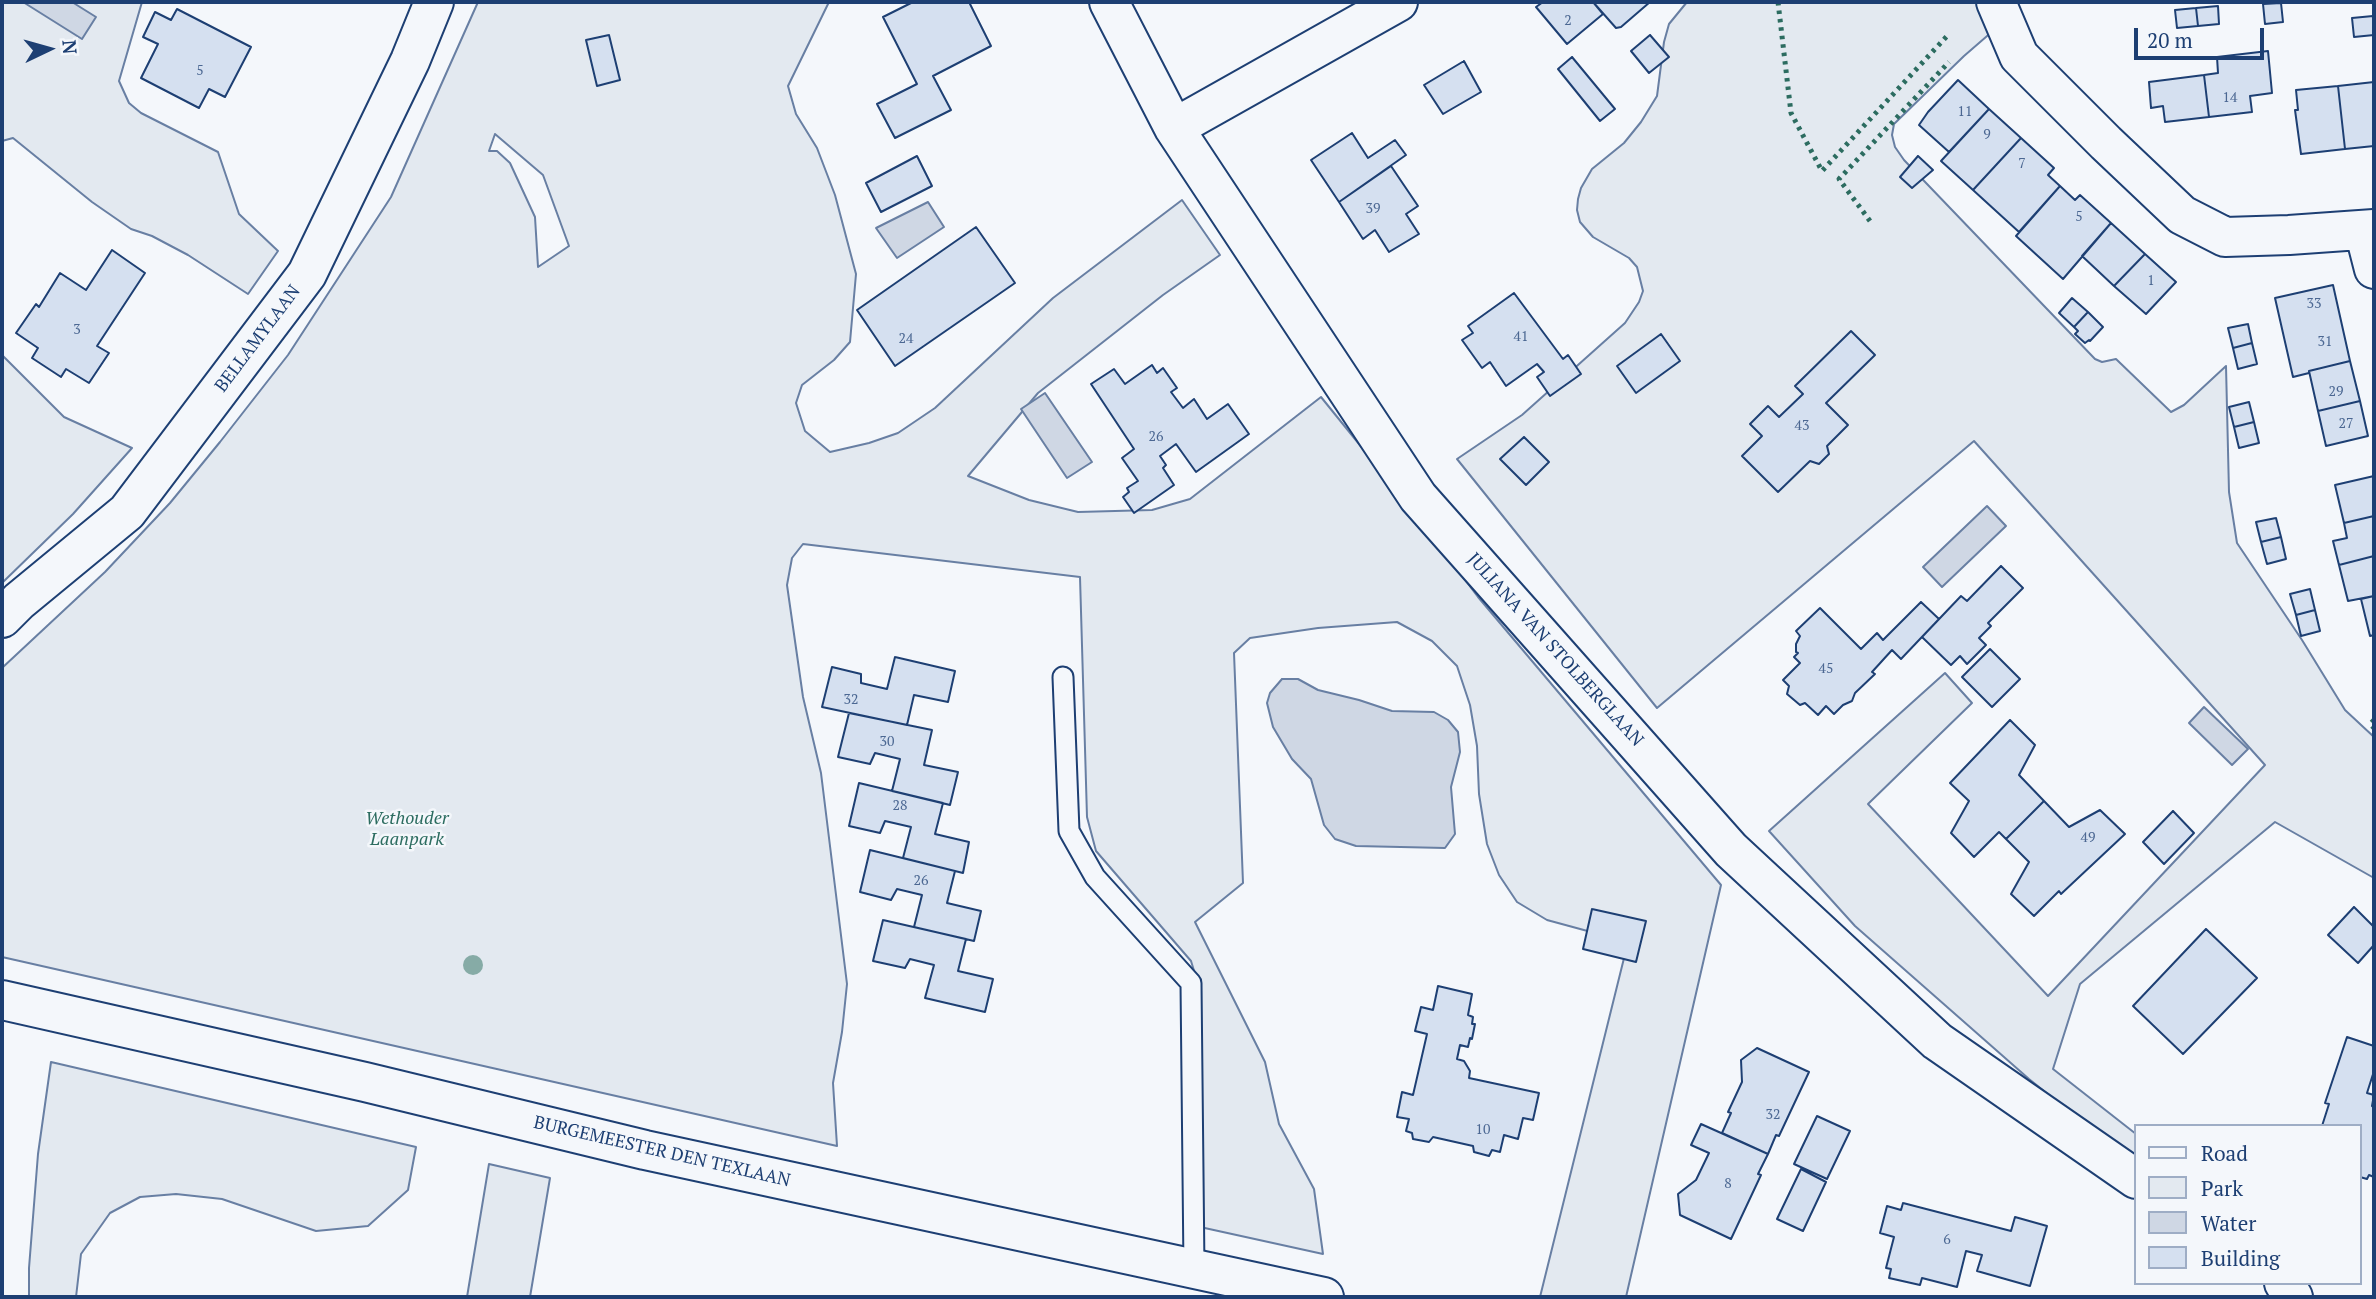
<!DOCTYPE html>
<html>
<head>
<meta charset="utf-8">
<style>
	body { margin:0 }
	#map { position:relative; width:2376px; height:1299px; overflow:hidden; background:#f4f7fb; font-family:"PT Serif",serif }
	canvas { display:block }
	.frame { position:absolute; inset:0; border:4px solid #1d3f73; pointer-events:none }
	.legend { position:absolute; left:2134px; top:1124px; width:228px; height:161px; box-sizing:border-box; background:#f4f7fb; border:2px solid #9eadc5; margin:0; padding:9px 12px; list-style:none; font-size:21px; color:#1d3f73 }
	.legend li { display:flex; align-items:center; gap:14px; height:35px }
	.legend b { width:35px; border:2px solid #9eadc5 }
	.north { position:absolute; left:14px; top:14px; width:70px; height:70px; -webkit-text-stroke:5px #f4f7fb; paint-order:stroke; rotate:85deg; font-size:19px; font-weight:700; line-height:28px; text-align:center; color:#1d3f73 }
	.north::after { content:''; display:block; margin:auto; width:24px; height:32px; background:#1d3f73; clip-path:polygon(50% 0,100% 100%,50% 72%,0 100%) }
	.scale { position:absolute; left:2134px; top:28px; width:130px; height:32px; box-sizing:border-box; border:4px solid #1d3f73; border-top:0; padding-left:9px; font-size:21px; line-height:24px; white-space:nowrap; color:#1d3f73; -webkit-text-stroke:5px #f4f7fb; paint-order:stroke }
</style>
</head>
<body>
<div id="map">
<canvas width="2376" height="1299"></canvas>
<div class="frame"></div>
<ul class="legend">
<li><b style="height:9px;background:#f4f7fb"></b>Road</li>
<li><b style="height:19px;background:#e3e9f0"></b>Park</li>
<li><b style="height:19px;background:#cfd7e4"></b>Water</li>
<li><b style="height:19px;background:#d5e0f0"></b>Building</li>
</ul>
<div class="north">N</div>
<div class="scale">20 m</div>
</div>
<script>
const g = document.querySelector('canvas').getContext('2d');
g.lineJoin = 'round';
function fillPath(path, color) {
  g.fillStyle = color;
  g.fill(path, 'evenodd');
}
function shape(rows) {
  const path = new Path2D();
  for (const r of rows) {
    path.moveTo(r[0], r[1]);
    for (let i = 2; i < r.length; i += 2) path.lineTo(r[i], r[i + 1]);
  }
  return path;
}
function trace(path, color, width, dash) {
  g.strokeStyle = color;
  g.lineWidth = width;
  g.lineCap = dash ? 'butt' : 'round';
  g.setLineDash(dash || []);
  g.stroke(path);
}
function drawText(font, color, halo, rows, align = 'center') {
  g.font = font + ' "PT Serif",serif';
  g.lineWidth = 5;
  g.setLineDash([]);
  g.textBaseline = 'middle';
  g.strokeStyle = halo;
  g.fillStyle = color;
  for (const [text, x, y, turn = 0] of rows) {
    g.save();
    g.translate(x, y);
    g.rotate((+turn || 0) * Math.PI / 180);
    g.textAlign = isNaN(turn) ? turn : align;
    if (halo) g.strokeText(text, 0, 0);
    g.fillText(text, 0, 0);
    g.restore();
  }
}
const green = shape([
	[2,2,142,2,119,81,129,103,141,113,218,152,239,214,278,251,248,294,188,255,152,236,131,229,92,202,13,138,2,141,2,2],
	[478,2,829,2,788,86,796,114,817,148,835,195,856,274,850,342,834,360,802,385,796,403,805,431,830,452,869,443,898,433,935,408,1053,298,1182,200,1220,255,1163,295,1038,393,968,476,1029,500,1078,512,1152,510,1190,499,1321,397,1410,507,1478,597,1721,885,1626,1297,1540,1297,1628,942,1547,920,1517,902,1499,875,1487,844,1479,794,1477,746,1470,705,1457,666,1432,641,1397,622,1318,628,1250,638,1234,653,1243,883,1195,922,1265,1062,1279,1124,1314,1189,1323,1254,1191,1225,1199,987,1191,961,1096,851,1087,817,1080,577,803,544,792,558,787,585,803,697,821,773,847,984,842,1032,833,1083,837,1146,2,957,2,668,105,572,170,503,220,442,288,355,391,197,478,2],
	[495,134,543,175,569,246,538,267,535,217,510,163,497,151,489,151,495,134],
	[1687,2,1979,2,1994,30,1964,56,1894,124,1892,135,1895,147,1904,160,2095,359,2102,362,2116,359,2171,412,2184,405,2226,366,2229,492,2237,543,2302,640,2345,710,2374,737,2374,878,2275,822,2080,984,2053,1069,2136,1134,2136,1156,2079,1119,2029,1079,1855,926,1769,831,1945,673,1972,703,1868,804,2048,996,2265,765,1974,441,1657,708,1457,459,1522,415,1625,323,1639,302,1643,291,1637,267,1629,258,1593,237,1580,222,1577,210,1578,199,1581,188,1592,169,1624,143,1641,122,1657,96,1664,42,1669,24,1687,2],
	[2,355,64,417,132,448,73,514,2,583,2,355],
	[51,1062,416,1147,408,1190,368,1226,316,1231,222,1199,176,1194,140,1197,110,1213,81,1254,76,1297,29,1297,29,1268,38,1154,51,1062],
	[489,1164,550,1178,530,1297,467,1297,489,1164]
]);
fillPath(green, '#e3e9f0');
trace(green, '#687fa3', 2);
const water = shape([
	[23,2,72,2,96,17,82,39,23,2],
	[928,202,944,227,897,258,876,228,928,202],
	[1045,393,1092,462,1067,478,1021,409,1045,393],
	[1987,506,2006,526,1942,587,1923,567,1987,506],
	[1282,679,1298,679,1318,690,1359,700,1392,711,1434,712,1448,720,1458,732,1460,752,1451,787,1455,834,1445,848,1356,846,1335,839,1324,825,1311,779,1292,759,1273,727,1267,703,1270,693,1282,679],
	[2204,707,2248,749,2232,765,2189,723,2204,707]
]);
fillPath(water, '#cfd7e4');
trace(water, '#687fa3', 2);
const building = shape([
	[913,2,969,2,991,46,933,76,951,110,895,138,877,104,917,84,883,17,913,2],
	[1543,2,1593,2,1603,14,1567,44,1536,7,1543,2],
	[1593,2,1650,2,1621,27,1616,28,1593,2],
	[2281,3,2283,22,2265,24,2263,4,2281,3],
	[2218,6,2219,24,2198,26,2196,8,2218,6],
	[2196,8,2198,26,2177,28,2175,10,2196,8],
	[177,9,251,47,225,97,209,89,199,108,141,78,158,44,143,37,155,12,171,20,177,9],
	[2373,16,2374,35,2354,37,2352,18,2373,16],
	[609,35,620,80,597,86,586,40,609,35],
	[1650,35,1669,57,1649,73,1631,51,1650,35],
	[2268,51,2272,93,2250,96,2252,112,2209,117,2204,75,2218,73,2217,57,2268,51],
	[1572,57,1615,109,1600,121,1558,69,1572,57],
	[1464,61,1481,92,1443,114,1424,85,1464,61],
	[2204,75,2209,117,2165,122,2163,106,2151,108,2149,82,2204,75],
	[1958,80,1989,109,1949,152,1919,125,1928,112,1958,80],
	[2374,82,2374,146,2345,149,2338,86,2374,82],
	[2338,86,2345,149,2301,154,2295,110,2298,110,2296,90,2338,86],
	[1989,109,2021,138,1973,190,1941,161,1989,109],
	[1352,133,1368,158,1395,140,1406,155,1339,202,1311,160,1352,133],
	[2021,138,2054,168,2048,175,2060,186,2019,232,1973,190,2021,138],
	[917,156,932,186,881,212,866,183,917,156],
	[1918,156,1933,170,1912,188,1900,177,1918,156],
	[1391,166,1418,206,1406,214,1419,234,1389,252,1375,230,1363,239,1339,202,1391,166],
	[2060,186,2075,200,2080,195,2111,223,2063,279,2016,236,2060,186],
	[2111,223,2145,254,2114,286,2082,256,2111,223],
	[976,227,1015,283,895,366,857,310,976,227],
	[112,250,145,273,97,346,109,353,89,383,66,369,61,377,32,358,38,348,16,333,36,304,39,307,60,273,86,290,112,250],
	[2145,254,2176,282,2146,314,2114,286,2145,254],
	[2333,285,2350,361,2309,371,2309,373,2293,377,2275,298,2333,285],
	[1514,293,1563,359,1568,355,1581,374,1550,396,1537,377,1544,372,1537,364,1506,386,1490,362,1482,368,1462,340,1473,333,1468,326,1514,293],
	[2072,298,2088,312,2074,327,2059,313,2072,298],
	[2088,312,2103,327,2090,341,2089,340,2085,343,2075,334,2078,331,2074,327,2088,312],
	[2248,324,2252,343,2233,348,2228,328,2248,324],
	[1851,331,1875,355,1826,403,1848,425,1827,446,1829,454,1819,464,1810,461,1778,492,1742,456,1762,436,1750,424,1768,406,1779,417,1803,394,1795,386,1851,331],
	[1661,334,1680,361,1636,393,1617,366,1661,334],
	[2252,343,2257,364,2238,369,2233,348,2252,343],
	[2350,361,2360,401,2318,411,2309,371,2350,361],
	[1152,365,1157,373,1163,368,1177,388,1171,392,1183,408,1194,399,1207,419,1228,404,1249,434,1196,472,1176,444,1160,456,1166,465,1163,468,1174,485,1134,513,1123,497,1129,492,1127,488,1138,481,1122,458,1134,449,1091,384,1114,369,1125,384,1152,365],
	[2360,401,2368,436,2326,446,2318,411,2360,401],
	[2249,402,2254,422,2234,427,2229,407,2249,402],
	[2254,422,2259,443,2239,448,2234,427,2254,422],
	[1524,437,1549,462,1526,485,1500,459,1524,437],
	[2374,476,2374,516,2344,523,2335,485,2374,476],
	[2374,516,2374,556,2339,565,2333,541,2347,538,2344,523,2374,516],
	[2276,518,2281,537,2261,542,2256,522,2276,518],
	[2281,537,2286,559,2267,564,2261,542,2281,537],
	[2374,556,2374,596,2348,601,2339,565,2374,556],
	[2001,566,2023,588,1988,623,1991,626,1979,638,1986,645,1967,664,1960,656,1951,665,1922,637,1961,596,1967,601,2001,566],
	[2310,589,2315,610,2296,615,2290,594,2310,589],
	[2374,596,2374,635,2370,636,2361,599,2374,596],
	[1921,602,1939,619,1901,659,1892,650,1872,672,1875,674,1855,693,1852,701,1843,705,1834,714,1826,706,1818,715,1805,703,1800,705,1787,694,1789,686,1783,680,1800,663,1794,657,1798,653,1796,652,1796,644,1800,636,1796,631,1820,608,1861,649,1877,633,1883,640,1921,602],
	[2315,610,2320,631,2301,636,2296,615,2315,610],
	[1990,649,2020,679,1992,707,1962,677,1990,649],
	[895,657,955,671,948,702,914,695,907,725,822,707,832,667,861,674,861,683,887,689,895,657],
	[849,713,932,730,924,765,958,772,950,805,892,791,900,759,875,753,870,764,838,757,849,713],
	[2010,720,2035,745,2019,775,2044,801,2006,839,1999,832,1974,857,1951,833,1969,801,1950,783,2010,720],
	[859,783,943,803,935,834,969,842,963,873,903,858,911,827,885,821,880,833,849,826,859,783],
	[2044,801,2069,827,2100,810,2125,834,2061,894,2059,891,2034,916,2011,894,2029,862,2006,839,2044,801],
	[2173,811,2194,833,2164,864,2143,842,2173,811],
	[870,850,955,871,947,903,981,911,974,941,914,927,922,895,897,889,891,900,860,892,870,850],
	[2354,907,2374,927,2374,945,2358,963,2328,935,2354,907],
	[1592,909,1646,921,1636,962,1583,949,1592,909],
	[883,920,966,939,958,971,993,979,985,1012,925,998,934,965,910,959,905,968,873,961,883,920],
	[2206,929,2257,978,2183,1054,2133,1006,2206,929],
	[1438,986,1472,994,1468,1015,1473,1017,1472,1024,1475,1024,1472,1039,1470,1038,1468,1047,1460,1045,1457,1059,1464,1061,1470,1071,1469,1078,1539,1093,1533,1120,1523,1118,1518,1139,1504,1135,1500,1152,1492,1150,1489,1156,1474,1152,1473,1146,1433,1137,1429,1142,1413,1139,1412,1133,1406,1131,1409,1119,1397,1117,1402,1092,1413,1095,1427,1034,1415,1031,1421,1007,1433,1010,1438,986],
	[2347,1037,2374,1046,2374,1071,2367,1093,2374,1095,2372,1106,2374,1107,2374,1177,2369,1175,2367,1179,2360,1177,2360,1126,2322,1126,2329,1104,2325,1103,2347,1037],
	[1757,1048,1809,1072,1779,1136,1776,1135,1768,1154,1722,1133,1731,1113,1728,1112,1742,1082,1741,1060,1757,1048],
	[1817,1116,1850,1131,1827,1179,1794,1164,1817,1116],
	[1701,1124,1768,1154,1758,1174,1761,1175,1731,1239,1680,1215,1678,1194,1696,1180,1709,1153,1691,1145,1701,1124],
	[1801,1169,1826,1182,1803,1231,1777,1219,1801,1169],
	[1903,1203,2011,1231,2015,1217,2047,1226,2030,1286,1977,1271,1982,1255,1966,1251,1957,1287,1922,1278,1920,1285,1889,1278,1891,1269,1886,1268,1894,1237,1880,1233,1887,1206,1901,1210,1903,1203]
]);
fillPath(building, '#d5e0f0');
trace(building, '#1d3f73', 2);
const lane = shape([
	[1063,677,1069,831,1095,877,1191,983,1194,1269]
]);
const street = shape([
	[1109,2,1174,128,1418,497,1731,850,1937,1041,2136,1179],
	[1996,2,2019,56,2106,143,2182,215,2225,237,2289,235,2374,229],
	[1174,128,1398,2],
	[2364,230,2374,269],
	[2,618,19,601,127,512,307,274,410,61,434,2],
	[2284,1283,2293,1297]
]);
const secondary = shape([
	[2,1000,365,1082,645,1150,1324,1297]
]);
trace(lane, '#1d3f73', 23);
trace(street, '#1d3f73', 42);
trace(secondary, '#1d3f73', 42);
trace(lane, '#f4f7fb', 19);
trace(street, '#f4f7fb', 38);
trace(secondary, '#f4f7fb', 38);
trace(shape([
	[1778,2,1791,113,1822,171,1948,35],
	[1870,221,1839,179,1949,62],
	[2374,720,2370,724,2374,728]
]), '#2c6c60', 5, [3.5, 5]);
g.fillStyle = '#86aba6';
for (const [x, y] of [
	[473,965]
]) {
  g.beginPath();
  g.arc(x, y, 10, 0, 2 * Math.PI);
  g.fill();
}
drawText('14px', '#4b6792', null, [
	["2",1568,21],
	["5",200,71],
	["14",2230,98],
	["11",1965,112],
	["9",1987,135],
	["7",2022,164],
	["39",1373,209],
	["5",2079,217],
	["1",2151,281],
	["33",2314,304],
	["3",77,330],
	["41",1521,337],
	["24",906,339],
	["31",2325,342],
	["29",2336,392],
	["27",2346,424],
	["43",1802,426],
	["26",1156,437],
	["45",1826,669],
	["32",851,700],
	["30",887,742],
	["28",900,806],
	["49",2088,838],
	["26",921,881],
	["32",1773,1115],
	["10",1483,1130],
	["8",1728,1184],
	["6",1947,1240]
]);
drawText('18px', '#1d3f73', '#f4f7fb', [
	["BELLAMYLAAN",258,339,-53],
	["JULIANA VAN STOLBERGLAAN",1555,650,48],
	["BURGEMEESTER DEN TEXLAAN",662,1152,13]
]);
drawText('italic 18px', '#2c6c60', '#f4f7fb', [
	["Wethouder",407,819],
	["Laanpark",407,840]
]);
</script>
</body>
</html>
